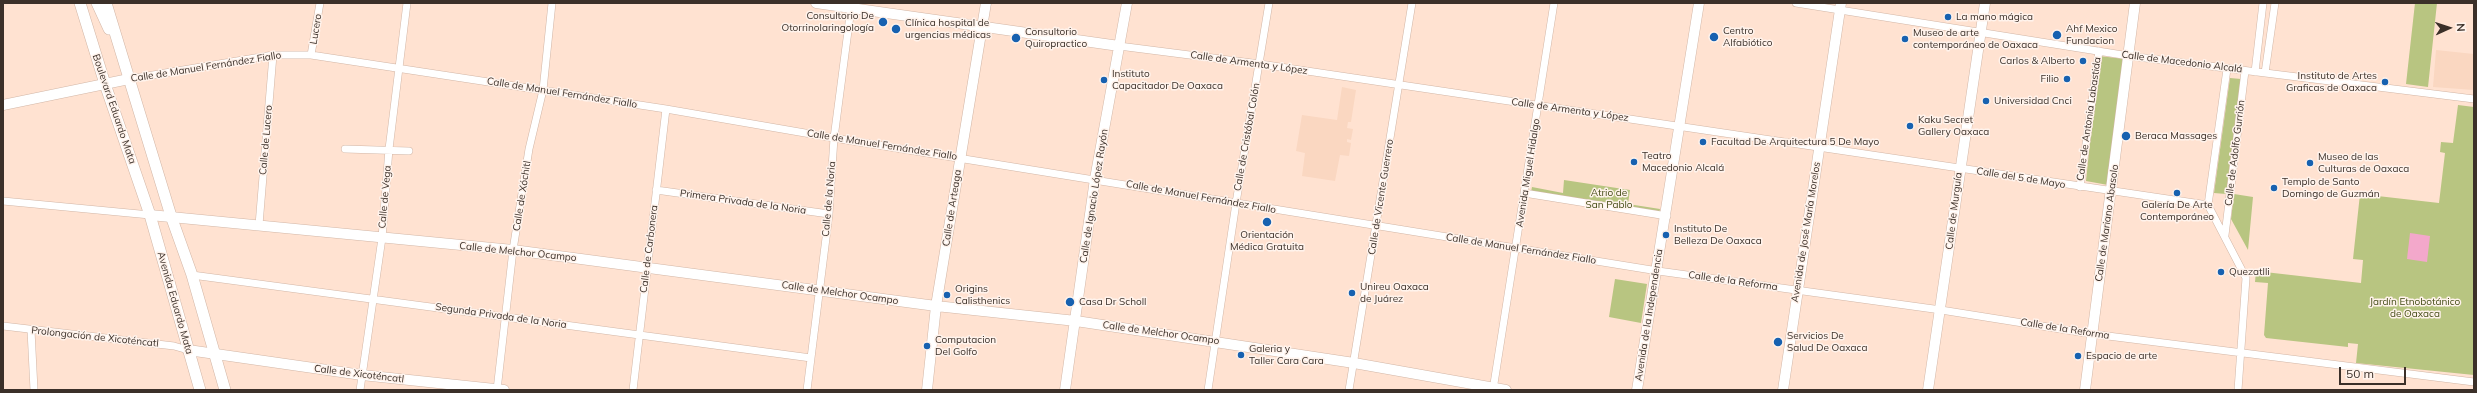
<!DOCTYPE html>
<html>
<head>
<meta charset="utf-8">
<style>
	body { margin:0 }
	#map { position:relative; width:2477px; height:393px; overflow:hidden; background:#ffe2d1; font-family:Mulish,sans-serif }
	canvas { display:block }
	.frame { position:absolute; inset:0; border:4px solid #3b3029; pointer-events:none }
	.north { position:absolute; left:2429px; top:8px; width:40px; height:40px; -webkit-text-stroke:3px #fff3ec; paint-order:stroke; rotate:87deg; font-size:11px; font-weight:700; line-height:16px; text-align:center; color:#3b3029 }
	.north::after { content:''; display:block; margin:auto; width:14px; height:18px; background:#3b3029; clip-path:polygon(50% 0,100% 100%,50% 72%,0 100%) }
	.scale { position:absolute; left:2339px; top:367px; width:67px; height:18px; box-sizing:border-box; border:2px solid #3b3029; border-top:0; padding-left:5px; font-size:12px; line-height:14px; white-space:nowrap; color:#3b3029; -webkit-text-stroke:3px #fff3ec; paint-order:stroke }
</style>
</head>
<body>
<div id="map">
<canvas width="2477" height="393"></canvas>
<div class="frame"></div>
<div class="north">N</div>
<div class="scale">50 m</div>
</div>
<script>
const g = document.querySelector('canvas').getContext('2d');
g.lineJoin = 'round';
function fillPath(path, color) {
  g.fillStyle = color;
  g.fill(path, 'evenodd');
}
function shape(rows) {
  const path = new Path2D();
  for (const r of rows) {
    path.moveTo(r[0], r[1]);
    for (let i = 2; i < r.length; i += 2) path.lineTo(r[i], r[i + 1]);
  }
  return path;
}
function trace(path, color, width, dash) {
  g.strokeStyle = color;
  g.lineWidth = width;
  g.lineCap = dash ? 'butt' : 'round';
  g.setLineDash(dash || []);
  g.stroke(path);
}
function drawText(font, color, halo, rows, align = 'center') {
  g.font = font + ' Mulish,sans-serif';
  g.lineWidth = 3;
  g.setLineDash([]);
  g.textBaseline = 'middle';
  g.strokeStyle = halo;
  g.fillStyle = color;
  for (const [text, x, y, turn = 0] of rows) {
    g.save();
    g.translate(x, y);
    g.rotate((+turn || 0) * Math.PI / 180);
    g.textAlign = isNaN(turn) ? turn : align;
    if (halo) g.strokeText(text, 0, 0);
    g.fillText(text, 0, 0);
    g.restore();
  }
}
fillPath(shape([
	[2436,50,2474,54,2474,90,2433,87],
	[1342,87,1356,90,1351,122,1348,122,1347,128,1353,129,1351,140,1347,139,1347,142,1351,143,1349,156,1340,155,1335,181,1302,176,1305,153,1296,151,1302,115,1337,120]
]), '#fad7c1');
fillPath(shape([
	[2415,3,2437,3,2428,87,2406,84],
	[2099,56,2125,59,2108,185,2086,181],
	[2230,78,2241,79,2226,194,2214,193],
	[2458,105,2474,107,2474,375,2356,363,2358,344,2348,343,2348,347,2266,338,2264,335,2268,283,2255,282,2256,271,2361,283,2363,260,2353,259,2360,194,2439,203,2445,153,2440,152,2441,142,2453,143],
	[1564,180,1630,190,1628,204,1660,209,1658,218,1530,197,1532,187,1563,193],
	[2234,194,2253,197,2248,250,2231,219],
	[1615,279,1647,284,1641,323,1609,317]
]), '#b8c581');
fillPath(shape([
	[2410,233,2430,236,2427,262,2407,259]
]), '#f3a8cb');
const street = shape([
	[1796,3,2129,56,2474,99],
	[1119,46,1260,64,2208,205,2246,278,2238,390],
	[311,55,320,3],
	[2255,72,2263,3],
	[2265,73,2275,3],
	[129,79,273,55,311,55,666,109,834,138,1658,271,1941,310,2092,334,2474,382],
	[345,149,409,151],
	[2080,187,2099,51],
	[656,190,829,214],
	[1524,193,1667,216],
	[3,201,150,215],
	[2208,205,2227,69],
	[259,225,273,55],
	[2225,235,2245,71],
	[192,275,811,358],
	[3,326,174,346,188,350],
	[31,330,34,390],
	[360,390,382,238,389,149,407,3],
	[497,390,513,250,529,149,543,90,552,3],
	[633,390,666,109],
	[807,390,829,214,834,138,851,8],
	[1208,390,1236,203,1269,3],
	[1349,390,1412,3],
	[1493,390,1554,3]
]);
const secondary = shape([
	[816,3,1119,46],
	[3,105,129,79],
	[150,215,513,250,936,306,1076,321,1354,363,1506,390],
	[188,350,362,375,504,390],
	[927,390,936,306,986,3],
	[1065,390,1095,179,1127,3],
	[1637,390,1699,3],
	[1783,390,1841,3],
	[1928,390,1985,3],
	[2085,390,2135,3]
]);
const primary = shape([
	[80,3,105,84,150,215,200,390],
	[97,3,109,29],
	[106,3,171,216,192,275,225,390]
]);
trace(street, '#d2b6a6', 8);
trace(secondary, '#d2b6a6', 11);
trace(primary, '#d2b6a6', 12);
trace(street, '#fff', 7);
trace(secondary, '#fff', 10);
trace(primary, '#fff', 11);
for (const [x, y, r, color] of [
	[1948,17,4,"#1761b0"],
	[883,22,5,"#1761b0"],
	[896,29,5,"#1761b0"],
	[2057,35,5,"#1761b0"],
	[1714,37,5,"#1761b0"],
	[1016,38,5,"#1761b0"],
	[1905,39,4,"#1761b0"],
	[2083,61,4,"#1761b0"],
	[2067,79,4,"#1761b0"],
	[1104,80,4,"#1761b0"],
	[2385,82,4,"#1761b0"],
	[1986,101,4,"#1761b0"],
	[1910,126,4,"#1761b0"],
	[2126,136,5,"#1761b0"],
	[1703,142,4,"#1761b0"],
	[1634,162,4,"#1761b0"],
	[2310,163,4,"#1761b0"],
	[2274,188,4,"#1761b0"],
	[2177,193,4,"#1761b0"],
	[1267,222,5,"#1761b0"],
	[1666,235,4,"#1761b0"],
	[2221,272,4,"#1761b0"],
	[1352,293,4,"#1761b0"],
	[947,295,4,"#1761b0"],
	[1070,302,5,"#1761b0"],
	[1778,342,5,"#1761b0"],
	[927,346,4,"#1761b0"],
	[1241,355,4,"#1761b0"],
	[2078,356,4,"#1761b0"]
]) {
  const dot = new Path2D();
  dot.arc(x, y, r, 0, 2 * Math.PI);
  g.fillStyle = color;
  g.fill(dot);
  trace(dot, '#fff3ec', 1.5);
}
drawText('10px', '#3b3029', '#fff3ec', [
	["Consultorio De",874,16,"right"],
	["Otorrinolaringología",874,28,"right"],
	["La mano mágica",1956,17],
	["Clínica hospital de",905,23],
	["urgencias médicas",905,35],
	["Ahf Mexico",2066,29],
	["Fundacion",2066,41],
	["Centro",1723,31],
	["Alfabiótico",1723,43],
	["Consultorio",1025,32],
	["Quiropractico",1025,44],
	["Museo de arte",1913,33],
	["contemporáneo de Oaxaca",1913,45],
	["Carlos & Alberto",2075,61,"right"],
	["Instituto",1112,74],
	["Capacitador De Oaxaca",1112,86],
	["Instituto de Artes",2377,76,"right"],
	["Graficas de Oaxaca",2377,88,"right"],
	["Filio",2059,79,"right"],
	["Universidad Cnci",1994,101],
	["Kaku Secret",1918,120],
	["Gallery Oaxaca",1918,132],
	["Beraca Massages",2135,136],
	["Facultad De Arquitectura 5 De Mayo",1711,142],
	["Teatro",1642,156],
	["Macedonio Alcalá",1642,168],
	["Museo de las",2318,157],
	["Culturas de Oaxaca",2318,169],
	["Templo de Santo",2282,182],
	["Domingo de Guzmán",2282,194],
	["Galería De Arte",2177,205,"center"],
	["Contemporáneo",2177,217,"center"],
	["Instituto De",1674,229],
	["Belleza De Oaxaca",1674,241],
	["Orientación",1267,235,"center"],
	["Médica Gratuita",1267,247,"center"],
	["Quezatlli",2229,272],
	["Unireu Oaxaca",1360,287],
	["de Juárez",1360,299],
	["Origins",955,289],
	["Calisthenics",955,301],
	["Casa Dr Scholl",1079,302],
	["Servicios De",1787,336],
	["Salud De Oaxaca",1787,348],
	["Computacion",935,340],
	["Del Golfo",935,352],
	["Galeria y",1249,349],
	["Taller Cara Cara",1249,361],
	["Espacio de arte",2086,356]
], 'left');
drawText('10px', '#3b3029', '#fff3ec', [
	["Lucero",316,29,-81],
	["Calle de Macedonio Alcalá",2182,62,7],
	["Calle de Armenta y López",1249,63,8],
	["Calle de Manuel Fernández Fiallo",206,67,-9],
	["Calle de Manuel Fernández Fiallo",562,93,9],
	["Boulevard Eduardo Mata",114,109,71],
	["Calle de Armenta y López",1570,110,8],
	["Calle de Antonia Labastida",2089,119,-82],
	["Calle de Cristóbal Colón",1247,137,-80],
	["Calle de Lucero",266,140,-85],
	["Calle de Manuel Fernández Fiallo",882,145,9],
	["Calle de Adolfo Gurrión",2235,153,-83],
	["Avenida Miguel Hidalgo",1528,173,-81],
	["Calle del 5 de Mayo",2021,178,9],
	["Calle de Xóchitl",522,196,-81],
	["Calle de Ignacio López Rayón",1094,196,-81],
	["Calle de Vega",385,197,-85],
	["Calle de Manuel Fernández Fiallo",1201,197,10],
	["Calle de Vicente Guerrero",1381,197,-81],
	["Calle de la Noria",829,199,-85],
	["Primera Privada de la Noria",743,202,8],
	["Calle de Arteaga",952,208,-81],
	["Calle de Murguía",1954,211,-83],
	["Calle de Mariano Abasolo",2107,223,-82],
	["Avenida de José María Morelos",1806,232,-81],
	["Calle de Carbonera",649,249,-83],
	["Calle de Manuel Fernández Fiallo",1521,249,9],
	["Calle de Melchor Ocampo",518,252,6],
	["Calle de la Reforma",1733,281,8],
	["Calle de Melchor Ocampo",840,293,8],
	["Avenida Eduardo Mata",175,303,74],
	["Avenida de la Independencia",1649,315,-81],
	["Segunda Privada de la Noria",501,316,8],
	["Calle de la Reforma",2065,329,9],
	["Calle de Melchor Ocampo",1161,333,8],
	["Prolongación de Xicoténcatl",95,337,6],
	["Calle de Xicoténcatl",359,374,7]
]);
drawText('10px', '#434b14', '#fff3ec', [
	["Atrio de",1609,193],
	["San Pablo",1609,205],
	["Jardín Etnobotánico",2415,302],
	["de Oaxaca",2415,314]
]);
</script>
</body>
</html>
